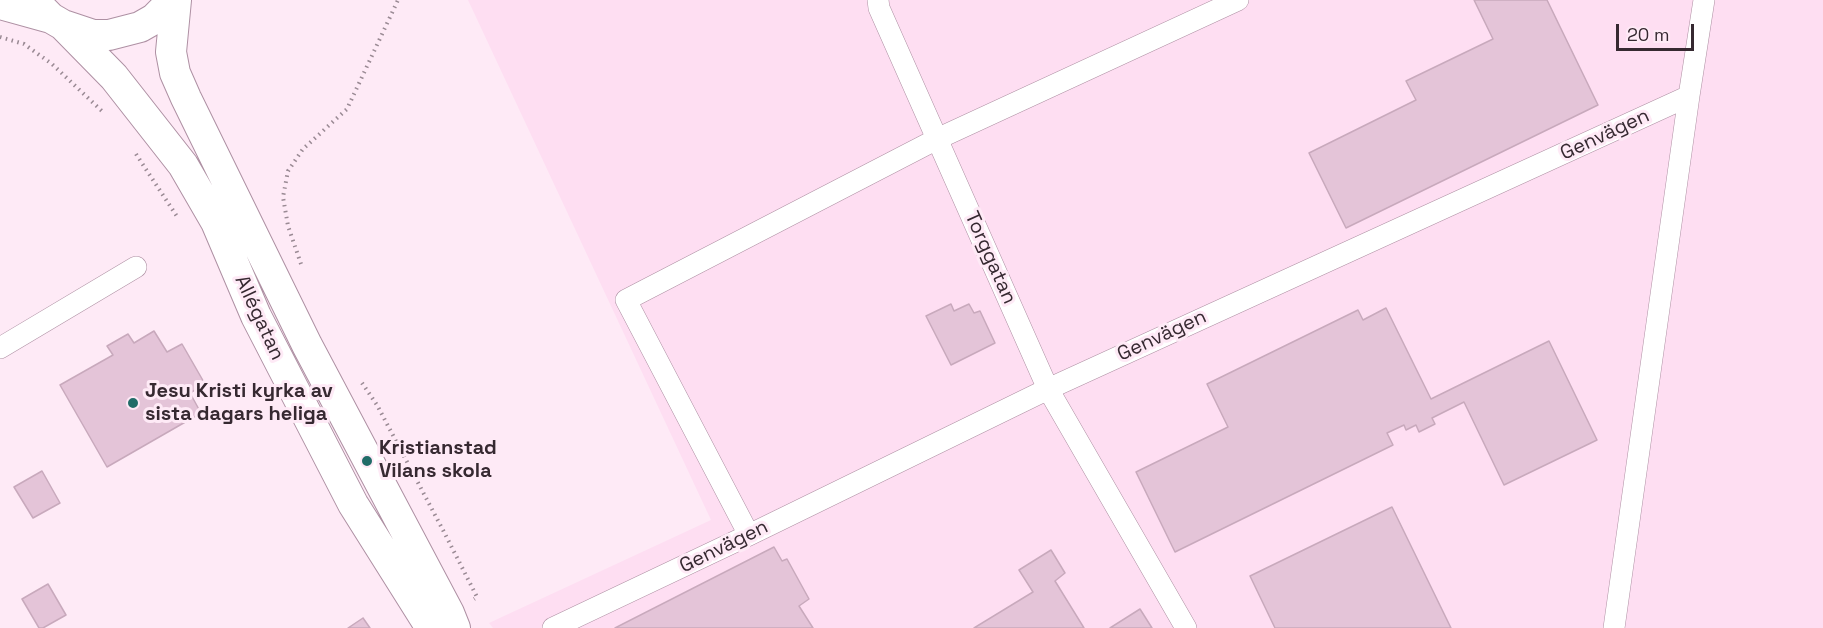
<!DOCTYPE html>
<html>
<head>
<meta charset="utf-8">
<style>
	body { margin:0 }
	#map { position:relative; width:1823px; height:628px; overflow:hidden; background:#feeaf6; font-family:"Space Grotesk",sans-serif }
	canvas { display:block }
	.scale { position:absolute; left:1616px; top:24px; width:78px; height:27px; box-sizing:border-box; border:3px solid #362931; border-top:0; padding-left:8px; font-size:18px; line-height:21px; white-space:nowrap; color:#362931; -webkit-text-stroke:4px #feeaf6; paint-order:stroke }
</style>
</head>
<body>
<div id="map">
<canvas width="1823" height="628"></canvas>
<div class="scale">20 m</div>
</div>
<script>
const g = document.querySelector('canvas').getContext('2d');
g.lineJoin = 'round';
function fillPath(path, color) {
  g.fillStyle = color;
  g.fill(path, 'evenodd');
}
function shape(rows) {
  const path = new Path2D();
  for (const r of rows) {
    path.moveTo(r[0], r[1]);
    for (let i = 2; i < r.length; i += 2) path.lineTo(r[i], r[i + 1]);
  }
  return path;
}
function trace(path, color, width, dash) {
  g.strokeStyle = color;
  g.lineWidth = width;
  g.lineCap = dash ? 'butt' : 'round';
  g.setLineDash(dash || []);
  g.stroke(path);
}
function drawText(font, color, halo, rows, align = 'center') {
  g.font = font + ' "Space Grotesk",sans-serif';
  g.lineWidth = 6;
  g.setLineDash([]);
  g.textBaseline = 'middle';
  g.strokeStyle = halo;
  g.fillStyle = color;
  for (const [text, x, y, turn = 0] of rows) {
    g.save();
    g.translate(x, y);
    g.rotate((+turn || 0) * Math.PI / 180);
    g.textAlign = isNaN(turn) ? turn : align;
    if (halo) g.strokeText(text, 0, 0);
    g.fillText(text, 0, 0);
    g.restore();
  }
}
fillPath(shape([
	[468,0,1823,0,1823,628,493,628,489,623,711,520]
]), '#fedef2');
const building = shape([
	[1474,0,1547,0,1598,105,1346,228,1309,153,1416,100,1406,81,1493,39,1474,0],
	[951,304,954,311,969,304,974,313,980,311,995,343,951,365,926,316,951,304],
	[1386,308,1431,399,1549,341,1597,440,1504,485,1464,402,1432,418,1435,424,1419,432,1416,425,1406,430,1404,425,1387,433,1393,445,1175,552,1136,472,1228,427,1207,384,1358,310,1363,320,1386,308],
	[154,331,167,352,182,344,205,384,190,393,201,413,107,467,60,385,113,355,107,346,128,334,134,343,154,331],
	[42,471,60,503,33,518,14,487,42,471],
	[1392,507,1451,628,1275,628,1250,576,1392,507],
	[774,547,782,561,787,559,809,599,799,606,813,628,615,628,774,547],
	[1051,550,1065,573,1055,581,1084,628,974,628,1033,592,1019,570,1051,550],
	[48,584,66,615,43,628,39,628,22,599,48,584],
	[1140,609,1152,628,1110,628,1140,609],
	[363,618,370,628,348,628,363,618]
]);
fillPath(building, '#e4c4d8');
trace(building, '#c8a9bc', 1.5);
const minor = shape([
	[878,0,879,8,1048,389,1186,628],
	[0,348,136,267],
	[749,535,626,300,937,139,1238,0],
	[553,628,749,535,1048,389,1689,96,1704,0],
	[1614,628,1689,96]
]);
const secondary = shape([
	[33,0,51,18,63,25,93,35,109,35,140,27,154,19,173,0],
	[176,0,171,52,175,73,186,98,307,345,449,613,455,628],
	[0,4,51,18],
	[63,25,114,77,183,165,216,222,256,316,353,504,431,628]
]);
trace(minor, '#ae90a3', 22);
trace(secondary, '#ae90a3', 32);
trace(shape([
	[0,37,24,44,52,64,104,113],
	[136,154,178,218],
	[301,264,288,226,283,197,288,171,303,149,347,109,398,0],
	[362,383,377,405,444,532,477,597,474,599]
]), '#9a8a94', 4, [1.5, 4.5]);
trace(minor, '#fff', 21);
trace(secondary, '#fff', 30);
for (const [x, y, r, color] of [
	[133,403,6,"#216c68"],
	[367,461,6,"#216c68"]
]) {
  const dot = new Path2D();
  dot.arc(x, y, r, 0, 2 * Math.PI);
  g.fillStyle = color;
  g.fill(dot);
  trace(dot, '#feeaf6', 2);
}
drawText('20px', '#362931', '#feeaf6', [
	["Genvägen",1605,135,-25],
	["Torggatan",990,258,66],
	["Allégatan",259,318,65],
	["Genvägen",1162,336,-25],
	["Genvägen",724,547,-26]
]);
drawText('bold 20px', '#362931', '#feeaf6', [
	["Jesu Kristi kyrka av",145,392],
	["sista dagars heliga",145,415],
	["Kristianstad",379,449],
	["Vilans skola",379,472]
], 'left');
</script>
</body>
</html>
